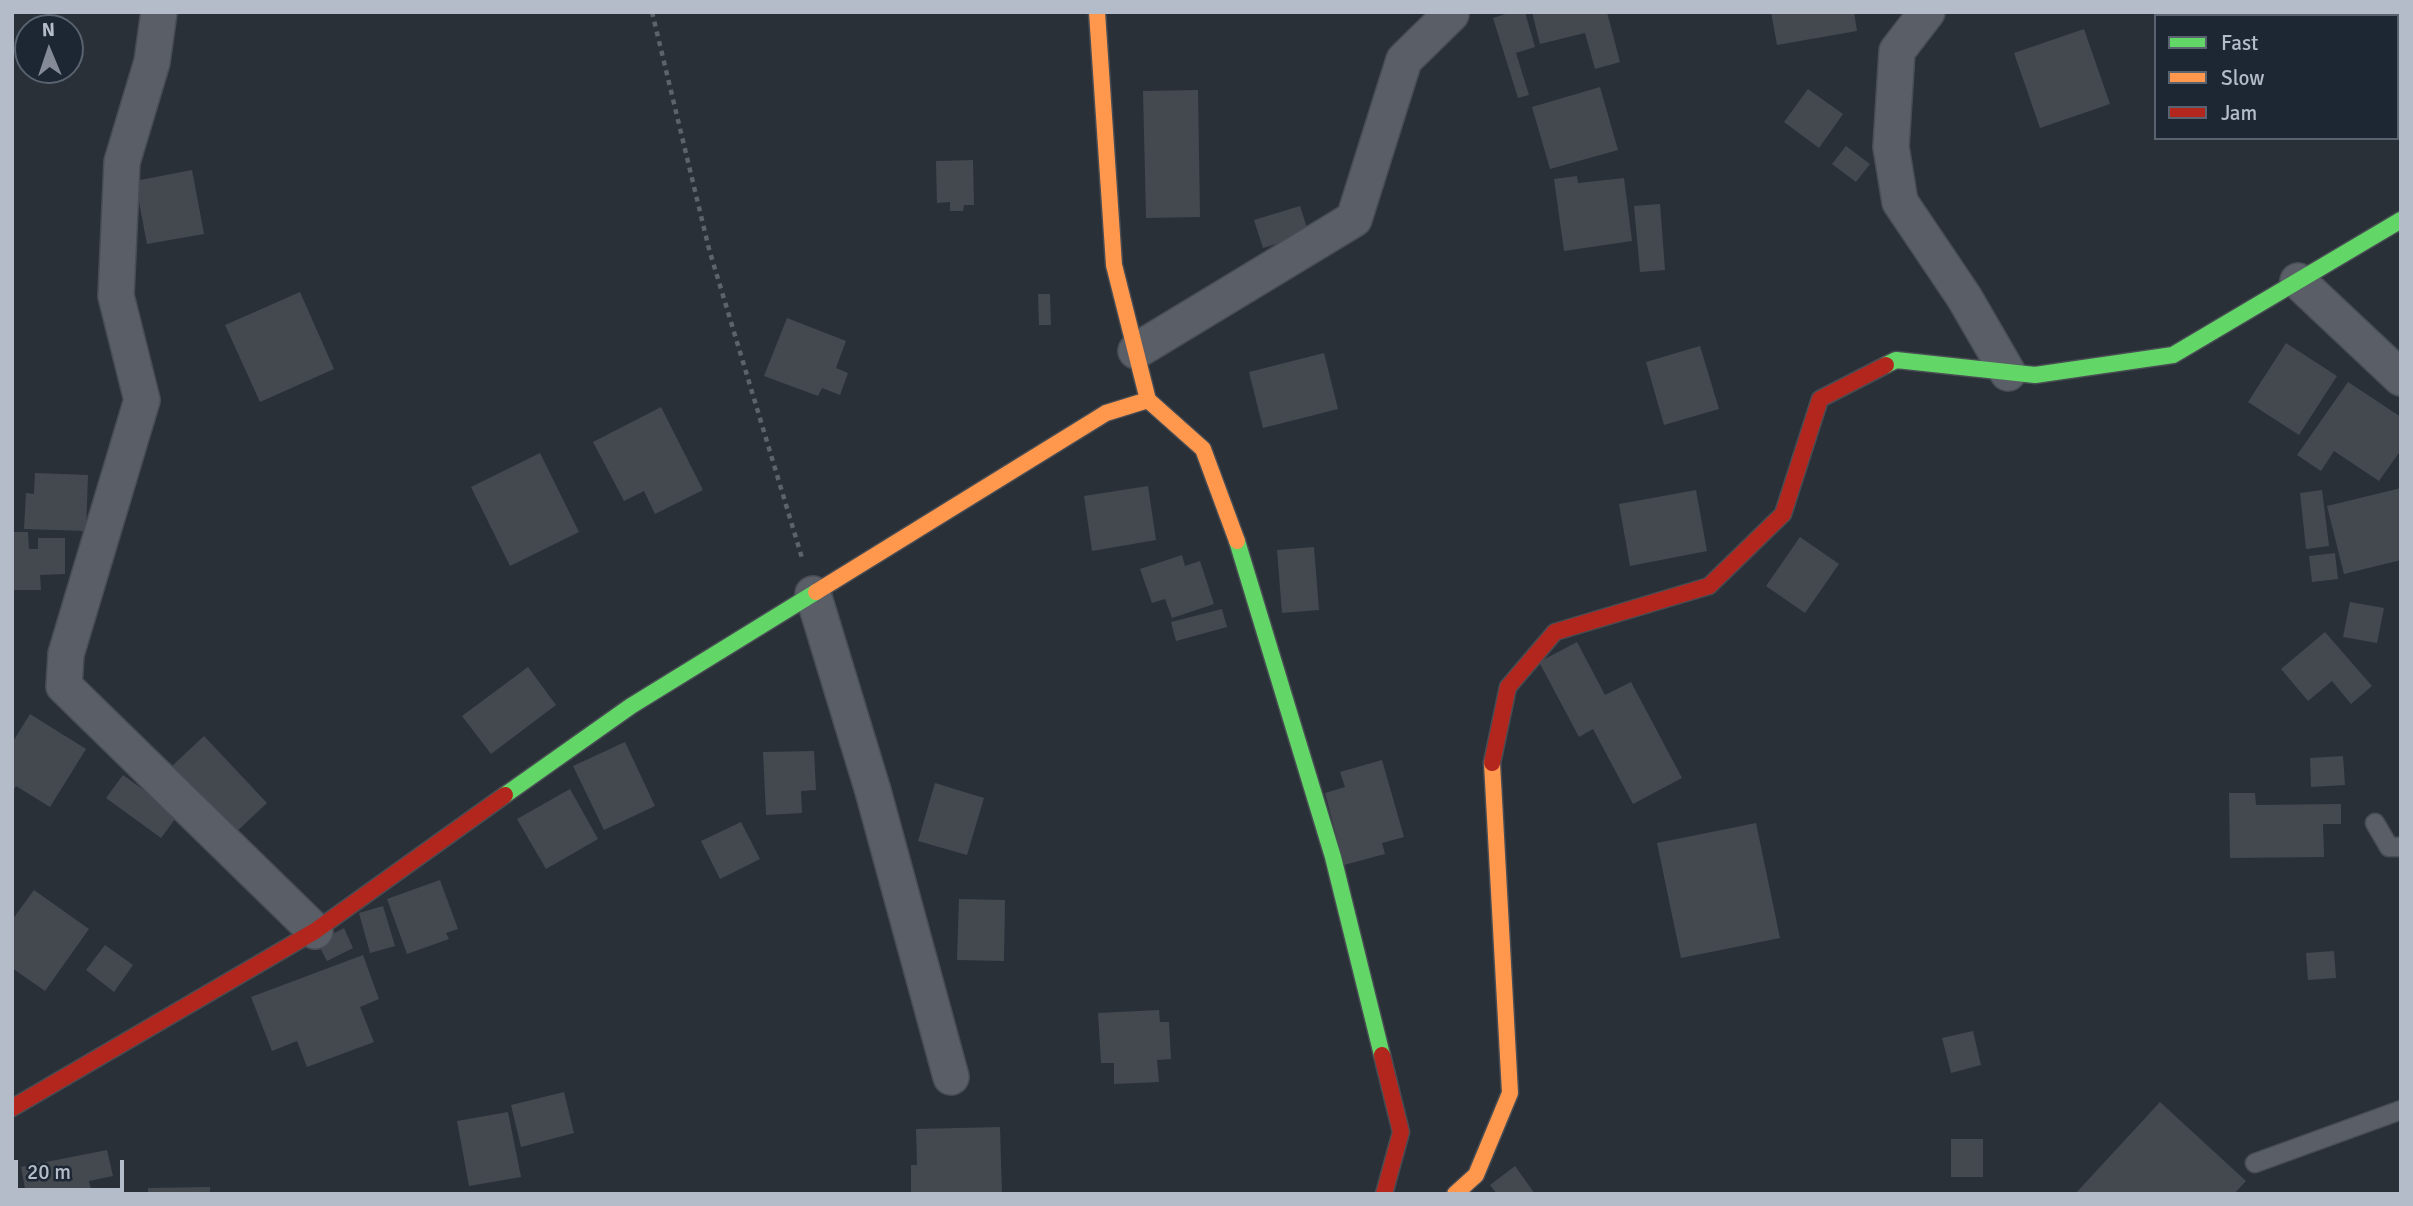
<!DOCTYPE html>
<html>
<head>
<meta charset="utf-8">
<style>
	body { margin:0 }
	#map { position:relative; width:2413px; height:1206px; overflow:hidden; background:#2a3038; font-family:Signika,sans-serif }
	canvas { display:block }
	.frame { position:absolute; inset:0; border:14px solid #b4bcc9; pointer-events:none }
	.legend { position:absolute; left:2154px; top:14px; width:245px; height:126px; box-sizing:border-box; background:#1d2633; border:2px solid #59626f; margin:0; padding:9px 12px; list-style:none; font-size:21px; color:#b4bcc9 }
	.legend li { display:flex; align-items:center; gap:14px; height:35px }
	.legend b { width:35px; border:2px solid #59626f }
	.north { position:absolute; left:14px; top:14px; width:70px; height:70px; box-sizing:border-box; background:#1d2633; border:2px solid #59626f; border-radius:50%; rotate:358deg; font-size:19px; font-weight:700; line-height:28px; text-align:center; color:#b4bcc9 }
	.north::after { content:''; display:block; margin:auto; width:24px; height:32px; background:#848b96; clip-path:polygon(50% 0,100% 100%,50% 72%,0 100%) }
	.scale { position:absolute; left:14px; top:1160px; width:110px; height:32px; box-sizing:border-box; border:4px solid #b4bcc9; border-top:0; padding-left:9px; font-size:21px; line-height:24px; white-space:nowrap; color:#b4bcc9; -webkit-text-stroke:5px #1d2633; paint-order:stroke }
</style>
</head>
<body>
<div id="map">
<canvas width="2413" height="1206"></canvas>
<div class="frame"></div>
<ul class="legend">
<li><b style="height:9px;background:#63d668"></b>Fast</li>
<li><b style="height:9px;background:#ff974d"></b>Slow</li>
<li><b style="height:9px;background:#b3261e"></b>Jam</li>
</ul>
<div class="north">N</div>
<div class="scale">20 m</div>
</div>
<script>
const g = document.querySelector('canvas').getContext('2d');
g.lineJoin = 'round';
function fillPath(path, color) {
  g.fillStyle = color;
  g.fill(path, 'evenodd');
}
function shape(rows) {
  const path = new Path2D();
  for (const r of rows) {
    path.moveTo(r[0], r[1]);
    for (let i = 2; i < r.length; i += 2) path.lineTo(r[i], r[i + 1]);
  }
  return path;
}
function trace(path, color, width, dash) {
  g.strokeStyle = color;
  g.lineWidth = width;
  g.lineCap = dash ? 'butt' : 'round';
  g.setLineDash(dash || []);
  g.stroke(path);
}
fillPath(shape([
	[1512,12,1525,12,1535,47,1516,53,1529,95,1518,98,1493,18],
	[1532,12,1607,12,1620,62,1595,69,1585,33,1540,44],
	[1771,12,1854,12,1857,31,1777,45],
	[2084,29,2110,104,2040,128,2014,53],
	[1600,87,1618,150,1550,169,1532,107],
	[1808,89,1843,114,1819,148,1784,122],
	[1198,90,1200,217,1146,218,1143,91],
	[1846,146,1870,164,1856,182,1832,164],
	[973,160,974,205,964,205,963,211,950,211,950,202,937,203,936,161],
	[192,170,204,234,147,244,135,181],
	[1577,176,1578,183,1624,178,1632,241,1564,251,1554,179],
	[1660,204,1665,270,1640,272,1634,206],
	[1300,206,1309,234,1263,248,1254,220],
	[300,292,334,369,260,402,225,325],
	[1038,294,1050,294,1051,325,1039,325],
	[787,318,846,341,836,368,848,373,840,395,822,388,818,396,764,376],
	[2286,343,2337,376,2299,435,2248,402],
	[1700,346,1719,409,1664,425,1646,362],
	[1324,353,1338,409,1263,428,1249,372],
	[2348,382,2401,417,2401,450,2379,481,2334,451,2321,471,2297,455],
	[661,407,703,490,655,514,644,491,624,501,593,442],
	[540,453,579,532,510,566,471,487],
	[35,473,88,475,86,531,24,529,26,493,34,494],
	[1148,486,1156,540,1092,551,1084,496],
	[2401,488,2401,560,2344,574,2327,506],
	[1696,490,1707,551,1630,566,1619,504],
	[2322,490,2329,546,2306,549,2300,493],
	[12,532,28,532,29,549,38,549,38,538,65,538,65,574,40,575,41,590,12,590],
	[1800,537,1839,564,1805,613,1766,586],
	[1314,547,1319,610,1282,613,1277,550],
	[2335,553,2338,579,2312,582,2309,556],
	[1182,555,1185,566,1200,561,1214,604,1172,618,1165,599,1152,603,1140,569],
	[2350,602,2384,608,2377,643,2343,637],
	[1222,609,1227,627,1176,641,1171,622],
	[2325,632,2372,686,2351,704,2332,681,2308,701,2281,669],
	[1577,642,1605,695,1631,682,1682,778,1633,804,1593,729,1579,737,1539,662],
	[528,667,556,705,491,754,462,716],
	[30,714,86,749,50,807,16,786,12,792,12,743],
	[204,736,267,803,234,834,171,767],
	[625,742,655,806,604,830,573,766],
	[814,751,816,790,801,791,802,813,766,815,763,752],
	[2343,756,2345,785,2311,787,2310,758],
	[1382,760,1404,837,1382,843,1385,854,1344,865,1325,793,1345,787,1340,772],
	[123,775,178,815,161,838,106,798],
	[935,783,984,798,967,855,918,841],
	[570,789,598,839,546,869,517,819],
	[2229,793,2255,793,2256,805,2341,804,2341,824,2323,824,2324,857,2230,858],
	[741,822,760,859,720,879,701,841],
	[1756,823,1780,938,1681,958,1657,843],
	[440,880,458,929,446,933,449,939,407,954,387,899],
	[34,890,89,929,45,991,12,968,12,920],
	[959,899,1005,900,1004,961,957,960],
	[383,906,395,946,370,953,359,913],
	[344,928,353,948,327,961,317,942],
	[105,945,133,965,114,992,86,970],
	[2334,951,2336,978,2308,980,2306,953],
	[363,955,379,999,360,1007,374,1042,307,1067,297,1041,272,1051,251,997],
	[1159,1010,1160,1022,1169,1022,1171,1059,1157,1060,1159,1082,1114,1084,1114,1063,1101,1063,1098,1013],
	[1973,1031,1981,1065,1951,1073,1942,1038],
	[564,1092,574,1133,521,1147,511,1105],
	[2160,1102,2246,1181,2234,1194,2075,1194],
	[508,1112,521,1177,469,1186,457,1121],
	[1000,1127,1002,1194,911,1194,911,1165,917,1165,916,1129],
	[1951,1139,1983,1139,1983,1177,1951,1177],
	[107,1150,113,1176,89,1181,92,1194,26,1194,21,1167],
	[1515,1166,1535,1194,1497,1194,1490,1185],
	[210,1187,210,1194,148,1194,148,1188]
]), '#444950');
const lane = shape([
	[2375,823,2389,847,2401,847],
	[2255,1163,2401,1110]
]);
const street = shape([
	[159,12,152,62,122,162,116,296,142,400,66,654,64,686,315,931],
	[1927,12,1897,51,1891,147,1900,202,1964,297,2008,373],
	[2298,281,2401,378],
	[1136,351,1354,219,1404,60,1451,14],
	[813,594,873,791,951,1077]
]);
const fast = shape([
	[1886,365,1896,360,2035,375,2173,355,2401,220],
	[1237,541,1333,857,1382,1055],
	[505,795,631,706,816,592]
]);
const slow = shape([
	[1097,12,1114,265,1148,400],
	[816,592,1106,413,1148,400,1203,449,1237,541],
	[1455,1194,1476,1175,1510,1093,1492,763]
]);
const jam = shape([
	[1492,763,1508,687,1555,632,1709,586,1783,514,1820,399,1886,365],
	[1382,1055,1401,1132,1384,1194],
	[12,1108,315,931,505,795]
]);
trace(lane, '#484c53', 21);
trace(street, '#484c53', 38);
trace(fast, '#484c53', 19);
trace(slow, '#484c53', 19);
trace(jam, '#484c53', 19);
trace(shape([
	[652,12,709,249,802,558]
]), '#5d636a', 4.5, [5, 5]);
trace(lane, '#5a5e66', 18);
trace(street, '#5a5e66', 35);
trace(fast, '#63d668', 16);
trace(slow, '#ff974d', 16);
trace(jam, '#b3261e', 16);
</script>
</body>
</html>
